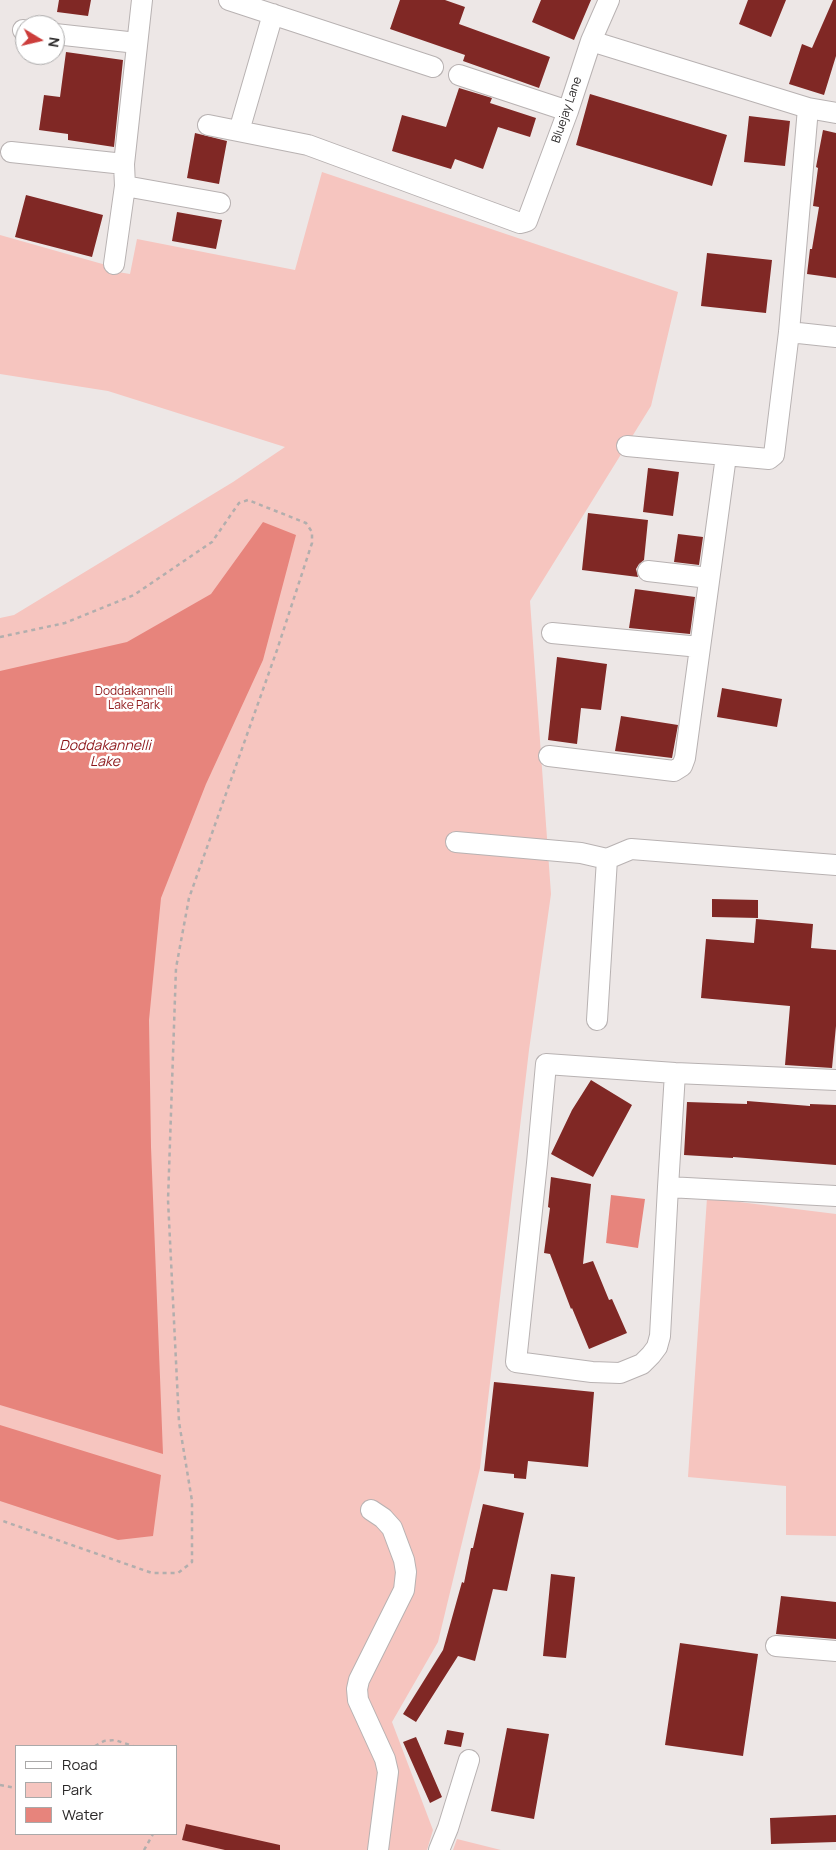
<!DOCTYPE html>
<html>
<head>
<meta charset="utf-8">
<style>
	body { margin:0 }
	#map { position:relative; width:836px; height:1850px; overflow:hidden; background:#ede7e6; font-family:Manrope,sans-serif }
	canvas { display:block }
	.legend { position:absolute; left:15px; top:1745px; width:162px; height:90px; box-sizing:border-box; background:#fff; border:1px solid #aaa9a9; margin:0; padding:6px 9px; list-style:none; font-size:15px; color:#2a2828 }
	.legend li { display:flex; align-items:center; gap:10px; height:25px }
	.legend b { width:25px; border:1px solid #aaa9a9 }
	.north { position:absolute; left:15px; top:15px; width:50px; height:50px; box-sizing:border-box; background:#fff; border:1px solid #aaa9a9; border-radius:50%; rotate:99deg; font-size:14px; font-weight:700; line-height:20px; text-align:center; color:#2a2828 }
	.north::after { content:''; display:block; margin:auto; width:18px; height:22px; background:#cc3d3b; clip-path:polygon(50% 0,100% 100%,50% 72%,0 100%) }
</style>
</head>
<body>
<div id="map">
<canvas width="836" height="1850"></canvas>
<ul class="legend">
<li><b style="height:6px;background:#fff"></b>Road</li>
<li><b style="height:14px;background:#f6c5bf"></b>Park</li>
<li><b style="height:14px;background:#e7847c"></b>Water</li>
</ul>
<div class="north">N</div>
</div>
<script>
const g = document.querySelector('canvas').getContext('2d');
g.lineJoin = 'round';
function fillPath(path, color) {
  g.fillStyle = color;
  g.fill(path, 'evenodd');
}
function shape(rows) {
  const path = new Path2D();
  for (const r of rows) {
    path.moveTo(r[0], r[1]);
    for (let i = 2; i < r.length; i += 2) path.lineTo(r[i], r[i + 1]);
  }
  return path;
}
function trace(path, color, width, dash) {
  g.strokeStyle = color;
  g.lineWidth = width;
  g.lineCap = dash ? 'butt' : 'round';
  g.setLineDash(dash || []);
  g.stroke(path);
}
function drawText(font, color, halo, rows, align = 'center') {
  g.font = font + ' Manrope,sans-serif';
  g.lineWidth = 5;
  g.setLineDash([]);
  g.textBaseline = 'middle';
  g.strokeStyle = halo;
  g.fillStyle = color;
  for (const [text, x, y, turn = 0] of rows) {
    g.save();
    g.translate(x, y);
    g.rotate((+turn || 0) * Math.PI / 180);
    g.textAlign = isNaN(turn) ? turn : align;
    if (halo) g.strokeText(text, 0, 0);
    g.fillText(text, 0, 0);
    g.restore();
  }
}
fillPath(shape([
	[322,172,678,292,651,406,530,601,551,894,529,1050,480,1468,438,1642,392,1722,433,1830,427,1850,0,1850,0,618,14,615,233,482,285,447,108,391,0,374,0,235,106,265,106,270,130,274,137,239,295,270],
	[16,1746,176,1746,176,1834,16,1834],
	[707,1198,836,1214,836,1536,786,1535,786,1486,688,1477],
	[457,1839,501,1850,453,1850]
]), '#f6c5bf');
fillPath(shape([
	[263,522,296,535,263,660,206,784,161,898,149,1020,151,1147,163,1454,0,1405,0,671,127,642,211,594],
	[611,1195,645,1199,638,1248,606,1243],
	[0,1425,161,1475,153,1536,118,1540,0,1501]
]), '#e7847c');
fillPath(shape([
	[59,0,91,0,88,16,57,12],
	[400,0,445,0,465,7,459,24,550,57,539,88,463,61,465,55,390,29],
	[541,0,591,0,574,40,532,22],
	[748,0,786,0,771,37,739,24],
	[833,0,836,0,836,56,824,95,789,84,802,44,812,48],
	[66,52,123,60,114,147,68,140,68,134,39,130,44,95,60,97],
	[459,88,492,98,490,103,536,118,530,137,498,127,483,169,455,159,451,169,392,151,402,115,446,127],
	[590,94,727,135,712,186,576,145],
	[749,116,790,121,785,166,744,162],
	[823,130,836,133,836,278,807,274,810,249,812,249,819,207,813,206,818,168,816,167],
	[195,133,227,141,219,184,187,178],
	[26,195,103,215,92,257,15,237],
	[177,212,222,220,216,249,172,241],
	[707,253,772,260,766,313,701,306],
	[648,468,679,472,673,516,643,512],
	[588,513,648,520,644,560,639,564,636,569,638,577,582,570],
	[678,534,703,537,699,565,674,562],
	[635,589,695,597,690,634,629,628],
	[557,657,607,664,601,710,581,708,577,744,548,740],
	[722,688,782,699,777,727,717,717],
	[621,716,678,725,672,758,615,751],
	[712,899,758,900,758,918,712,917],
	[756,919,813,924,811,948,836,950,836,1026,832,1068,785,1065,790,1006,701,998,706,939,754,943],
	[591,1080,632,1105,593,1177,551,1154,572,1110],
	[747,1101,810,1106,810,1104,836,1105,836,1165,733,1157,733,1158,684,1155,687,1102,747,1104],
	[551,1177,591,1184,583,1264,593,1261,609,1300,612,1299,627,1333,589,1349,572,1308,571,1309,550,1254,544,1253,550,1208,548,1207],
	[494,1382,594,1392,588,1467,528,1461,526,1479,514,1478,514,1474,484,1471],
	[483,1504,524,1513,507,1591,493,1589,475,1661,458,1656,416,1722,403,1714,443,1650,462,1582,464,1583,471,1548,473,1548],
	[551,1574,575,1577,566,1658,543,1656],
	[781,1596,836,1602,836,1639,776,1634],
	[680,1643,758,1654,743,1756,665,1745],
	[507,1728,549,1734,534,1819,491,1811],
	[447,1730,464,1733,461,1747,444,1744],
	[416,1737,442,1797,430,1803,403,1742],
	[836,1815,836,1842,771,1844,770,1818],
	[186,1824,280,1845,280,1850,225,1850,182,1840]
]), '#802825');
const minor = shape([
	[229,0,433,67],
	[23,30,25,31],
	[55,34,137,43],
	[591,41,808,108,836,113],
	[459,75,568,111],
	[208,125,308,145,520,223,524,222,527,221,568,111,591,41,609,0],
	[239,131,273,14],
	[11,152,124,164],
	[125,186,220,203],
	[114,264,125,186,124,164,142,0],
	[789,332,836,337],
	[627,446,769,459,774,455,789,332,808,108],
	[648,571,709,578],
	[552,633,700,647],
	[549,756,674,771,682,766,685,758,726,456],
	[456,842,581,853,607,859],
	[597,1020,607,859,631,849,836,865],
	[836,1080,675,1073,546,1064,537,1163,516,1362,592,1372,620,1373,642,1364,651,1355,657,1347,660,1336,668,1187,836,1196],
	[668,1187,675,1073],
	[371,1510,383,1518,392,1528,404,1560,406,1572,404,1590,359,1680,357,1689,358,1700,385,1759,388,1772,378,1850],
	[776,1646,836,1651],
	[439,1850,448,1828,469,1760]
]);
trace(minor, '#b8b2b2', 22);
trace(shape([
	[0,637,65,623,134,595,212,542,239,503,248,500,306,523,312,532,312,543,277,650,189,898,176,968,168,1200,179,1422,192,1501,192,1562,178,1573,152,1573,0,1520],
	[95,1746,104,1741,115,1740,133,1746],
	[0,1785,16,1788],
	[144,1850,153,1834]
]), '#b2aead', 2.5, [4, 4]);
trace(minor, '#fff', 20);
drawText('12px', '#2a2828', '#fff', [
	["Bluejay Lane",567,110,-71]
]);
drawText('12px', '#901b1d', '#fff', [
	["Doddakannelli",134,692],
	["Lake Park",134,706]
]);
drawText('italic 14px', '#8c161a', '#fff', [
	["Doddakannelli",105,746],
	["Lake",105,762]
]);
</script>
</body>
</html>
